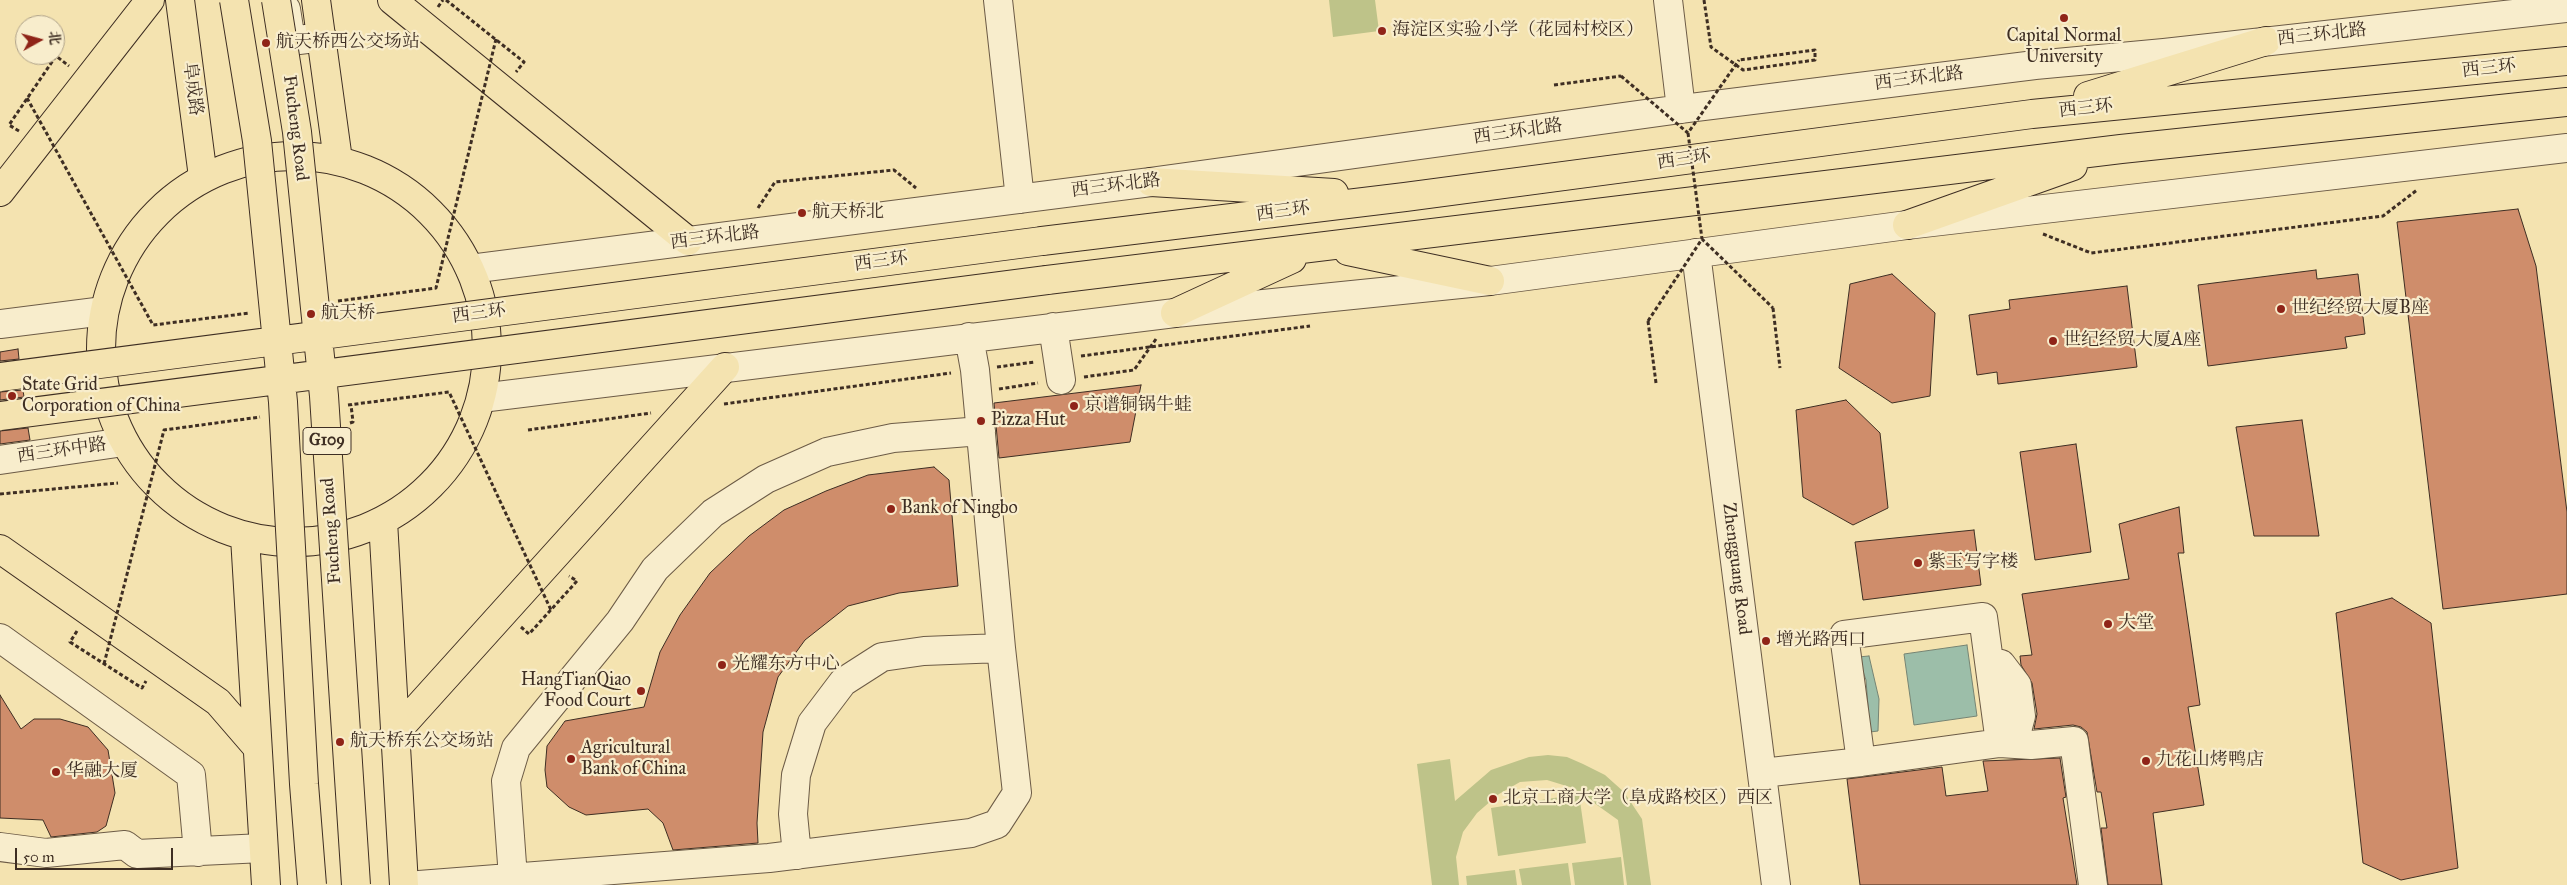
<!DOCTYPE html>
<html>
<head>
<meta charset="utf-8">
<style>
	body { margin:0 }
	#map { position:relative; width:2567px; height:885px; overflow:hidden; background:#f4e3b0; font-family:"IM FELL Great Primer","Noto Serif SC",serif }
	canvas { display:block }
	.north { position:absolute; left:15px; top:15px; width:50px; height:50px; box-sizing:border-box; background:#f8edcc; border:1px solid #aea188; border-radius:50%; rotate:83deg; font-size:14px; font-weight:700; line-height:20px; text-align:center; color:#3e2e23 }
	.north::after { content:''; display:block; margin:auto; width:18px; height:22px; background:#8f2418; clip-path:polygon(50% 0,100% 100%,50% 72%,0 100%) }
	.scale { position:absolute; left:15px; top:848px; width:158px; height:22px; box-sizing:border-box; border:2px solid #3e2e23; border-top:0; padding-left:6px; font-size:15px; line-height:18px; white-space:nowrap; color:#3e2e23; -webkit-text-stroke:4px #f8edcc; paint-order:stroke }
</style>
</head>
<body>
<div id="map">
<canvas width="2567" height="885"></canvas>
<div class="north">北</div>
<div class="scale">50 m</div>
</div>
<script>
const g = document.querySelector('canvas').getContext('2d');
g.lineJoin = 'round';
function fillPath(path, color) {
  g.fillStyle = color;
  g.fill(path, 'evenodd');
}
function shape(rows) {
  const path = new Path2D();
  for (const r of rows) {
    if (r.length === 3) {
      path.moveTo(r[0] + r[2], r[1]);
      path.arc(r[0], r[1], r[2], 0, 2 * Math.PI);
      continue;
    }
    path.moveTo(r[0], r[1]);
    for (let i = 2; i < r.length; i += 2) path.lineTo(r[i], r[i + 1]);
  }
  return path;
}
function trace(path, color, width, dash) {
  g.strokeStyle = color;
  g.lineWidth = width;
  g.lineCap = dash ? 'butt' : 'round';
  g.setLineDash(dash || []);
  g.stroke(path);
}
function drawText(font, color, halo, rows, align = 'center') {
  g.font = font + ' "IM FELL Great Primer","Noto Serif SC",serif';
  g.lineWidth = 4.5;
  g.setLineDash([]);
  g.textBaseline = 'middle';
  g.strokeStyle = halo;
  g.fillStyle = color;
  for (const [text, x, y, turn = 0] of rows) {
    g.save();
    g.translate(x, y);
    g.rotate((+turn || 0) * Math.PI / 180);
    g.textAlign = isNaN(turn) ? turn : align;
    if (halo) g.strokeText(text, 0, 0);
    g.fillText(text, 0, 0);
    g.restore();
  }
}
fillPath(shape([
	[1329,0,1375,0,1379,31,1333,37],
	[1548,755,1567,757,1583,764,1605,775,1624,792,1642,819,1651,885,1627,885,1618,820,1573,788,1547,780,1520,782,1499,794,1477,813,1463,832,1456,857,1459,885,1432,885,1417,764,1450,759,1455,801,1491,770,1529,757],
	[1579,794,1586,843,1498,856,1491,808],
	[1621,857,1624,885,1575,885,1572,863],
	[1568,863,1571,885,1522,885,1519,869],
	[1515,870,1517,885,1467,885,1466,876]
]), '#bec389');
const water = shape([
	[1967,645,1977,716,1914,725,1904,654,1967,645],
	[1869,656,1879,699,1878,731,1870,732,1866,680,1858,657,1869,656]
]);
fillPath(water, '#9cbea9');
trace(water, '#768473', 1);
const building = shape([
	[2518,209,2536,266,2567,512,2567,594,2443,609,2397,222,2518,209],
	[2316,270,2317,279,2358,274,2365,334,2345,337,2347,348,2208,366,2198,285,2316,270],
	[1892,274,1935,313,1930,396,1892,403,1839,368,1850,284,1892,274],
	[2127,286,2137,367,1998,384,1997,372,1977,375,1969,315,2010,309,2009,300,2127,286],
	[18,349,19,359,0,361,0,352,18,349],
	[1141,385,1130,442,999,458,994,403,1141,385],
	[23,390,24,397,0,400,0,392,23,390],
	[1846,400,1880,433,1888,508,1853,525,1803,497,1796,410,1846,400],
	[2302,420,2319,536,2254,536,2236,427,2302,420],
	[28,428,30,440,0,444,0,431,28,428],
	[2076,444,2091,552,2035,560,2020,452,2076,444],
	[934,467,949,480,958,586,899,593,848,606,805,640,778,677,763,732,757,823,758,843,673,850,663,823,648,809,586,815,569,807,547,787,545,770,547,746,565,721,644,707,660,652,680,615,710,573,749,536,784,510,826,491,868,475,934,467],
	[2179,507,2184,553,2178,553,2200,705,2188,707,2204,805,2153,813,2162,885,2108,885,2101,828,2107,828,2101,792,2097,792,2087,732,2081,727,2073,725,2034,729,2037,714,2032,683,2021,665,2020,656,2032,655,2022,594,2129,579,2119,524,2179,507],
	[1974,530,1981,585,1863,600,1855,542,1974,530],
	[2392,598,2431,623,2458,868,2401,880,2363,863,2336,613,2392,598],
	[0,695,21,729,34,719,60,719,88,727,108,750,115,793,106,826,97,832,51,837,43,820,0,818,0,695],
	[2060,758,2066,797,2063,798,2077,885,1860,885,1847,779,1942,767,1946,796,1988,791,1983,761,2060,758]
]);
fillPath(building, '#cf8d6b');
trace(building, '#3e2e23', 1);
const minor = shape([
	[998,0,1020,199],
	[1668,0,1681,109],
	[286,9,291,41,322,37],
	[1696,253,1776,885],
	[470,269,1151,182,1681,109,2035,65,2164,53,2567,8],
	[0,324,104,311],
	[1053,327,1061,380],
	[481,398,1175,313,1490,281,1907,225,2567,148],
	[0,460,124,442],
	[0,638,191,775,198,852],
	[1989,661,2001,664,2017,685,2021,716,2016,735,2000,743],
	[2000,743,2031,745,2074,741,2093,885],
	[1762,773,1861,762,2000,743,1983,617,1844,635,1861,762],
	[0,847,46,853,125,845,137,854,263,848],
	[797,855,793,814,796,775,812,723,843,682,882,657,924,651,1001,648],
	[513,878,506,781,516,748,620,621,655,569,713,513,766,479,827,452,893,438,981,431],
	[419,885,769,858,971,833,997,824,1017,793,1001,648,975,370,969,337]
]);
const major = shape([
	[180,0,203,177],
	[316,0,338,160],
	[392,0,688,241],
	[294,349,193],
	[0,192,150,0],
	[383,521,404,885],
	[245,537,266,885],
	[0,549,218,702,256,746],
	[394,734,725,367]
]);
const highway = shape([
	[2088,96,2266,41],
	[1151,182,1334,193],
	[1907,225,2073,166],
	[1042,241,1405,197,2032,114,2567,61],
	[1348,251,1490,281],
	[1047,280,2121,149,2567,102],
	[1175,313,1292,259]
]);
trace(minor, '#6c5b46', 30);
trace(major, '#3e2e23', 30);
trace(highway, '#3e2e23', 30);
trace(shape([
	[446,0,524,62,516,72],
	[1704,0,1711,47,1743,70,1815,60,1815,50,1739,60],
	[438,7,443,0],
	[1554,85,1621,76],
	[19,131,9,125,56,56,69,66],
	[758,208,775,182,894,170,916,188],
	[2043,234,2091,253,2383,216,2417,190],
	[1773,308,1780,368],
	[1648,321,1656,383],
	[1081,356,1310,326],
	[997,367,1035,362],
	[1084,377,1134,370,1156,339],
	[999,389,1038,383],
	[724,404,951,373],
	[350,423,353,422,351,405],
	[528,430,651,413],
	[0,494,118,483],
	[521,627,529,634,577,581,569,576],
	[77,631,70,642,142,688,146,681]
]), '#3e2e23', 3, [4, 2.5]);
trace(minor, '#f8edcc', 28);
trace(major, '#f4e3b0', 28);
trace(highway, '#f4e3b0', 28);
const highwayBridge = shape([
	[234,0,257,141,283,402,304,784,312,885],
	[276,0,297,132,324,396,356,885],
	[0,377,1042,241],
	[0,416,1047,280]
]);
trace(highwayBridge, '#3e2e23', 30, []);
trace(shape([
	[1621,76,1688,133,1739,60],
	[27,98,153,325,250,313],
	[1688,133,1702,239],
	[338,301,436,288,496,39],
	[1648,321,1702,239,1773,308],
	[348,405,449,392,551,610],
	[104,664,164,430,260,417]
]), '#3e2e23', 3, [4, 2.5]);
trace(highwayBridge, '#f4e3b0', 28);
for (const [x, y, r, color] of [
	[2064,18,5,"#8f2418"],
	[1382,31,5,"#8f2418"],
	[266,43,5,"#8f2418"],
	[802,213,5,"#8f2418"],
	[2281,309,5,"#8f2418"],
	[311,314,5,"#8f2418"],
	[2053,341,5,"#8f2418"],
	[12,396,5,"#8f2418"],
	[1074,406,5,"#8f2418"],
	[981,421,5,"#8f2418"],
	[891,509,5,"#8f2418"],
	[1918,563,5,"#8f2418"],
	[2108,624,5,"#8f2418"],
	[1766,641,5,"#8f2418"],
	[722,665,5,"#8f2418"],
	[641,691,5,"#8f2418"],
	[340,742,5,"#8f2418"],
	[571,759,5,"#8f2418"],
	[2146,761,5,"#8f2418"],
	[56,772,5,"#8f2418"],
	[1493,799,5,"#8f2418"]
]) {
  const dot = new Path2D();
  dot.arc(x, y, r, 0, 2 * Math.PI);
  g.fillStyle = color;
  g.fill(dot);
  trace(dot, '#f8edcc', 2);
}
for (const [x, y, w] of [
	[327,441,48]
]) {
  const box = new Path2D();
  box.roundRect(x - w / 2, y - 13.5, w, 27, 4);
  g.fillStyle = '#f8edcc';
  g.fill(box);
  trace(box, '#3e2e23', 1);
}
drawText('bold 16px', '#3e2e23', null, [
	["G109",327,441]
]);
drawText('18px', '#3e2e23', '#f8edcc', [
	["海淀区实验小学（花园村校区）",1392,31],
	["Capital Normal",2064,37,"center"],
	["University",2064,58,"center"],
	["航天桥西公交场站",276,43],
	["航天桥北",812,213],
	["世纪经贸大厦B座",2291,309],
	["航天桥",321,314],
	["世纪经贸大厦A座",2063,341],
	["State Grid",22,386],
	["Corporation of China",22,407],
	["京谱铜锅牛蛙",1084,406],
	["Pizza Hut",991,421],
	["Bank of Ningbo",901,509],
	["紫玉写字楼",1928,563],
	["大堂",2118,624],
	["增光路西口",1776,641],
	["光耀东方中心",732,665],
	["HangTianQiao",631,681,"right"],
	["Food Court",631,702,"right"],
	["航天桥东公交场站",350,742],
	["Agricultural",581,749],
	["Bank of China",581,770],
	["九花山烤鸭店",2156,761],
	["华融大厦",66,772],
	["北京工商大学（阜成路校区）西区",1503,799]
], 'left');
drawText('18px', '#3e2e23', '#f8edcc', [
	["西三环北路",2322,35,-6],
	["西三环",2489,69,-6],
	["西三环北路",1919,79,-7],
	["阜成路",192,89,83],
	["西三环",2086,109,-6],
	["Fucheng Road",295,128,83],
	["西三环北路",1518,132,-8],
	["西三环",1684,160,-8],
	["西三环北路",1116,186,-7],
	["西三环",1283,212,-7],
	["西三环北路",715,238,-7],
	["西三环",881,262,-7],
	["西三环",479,314,-7],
	["西三环中路",62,451,-8],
	["Fucheng Road",332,531,-94],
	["Zhengguang Road",1736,569,83]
]);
</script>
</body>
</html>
